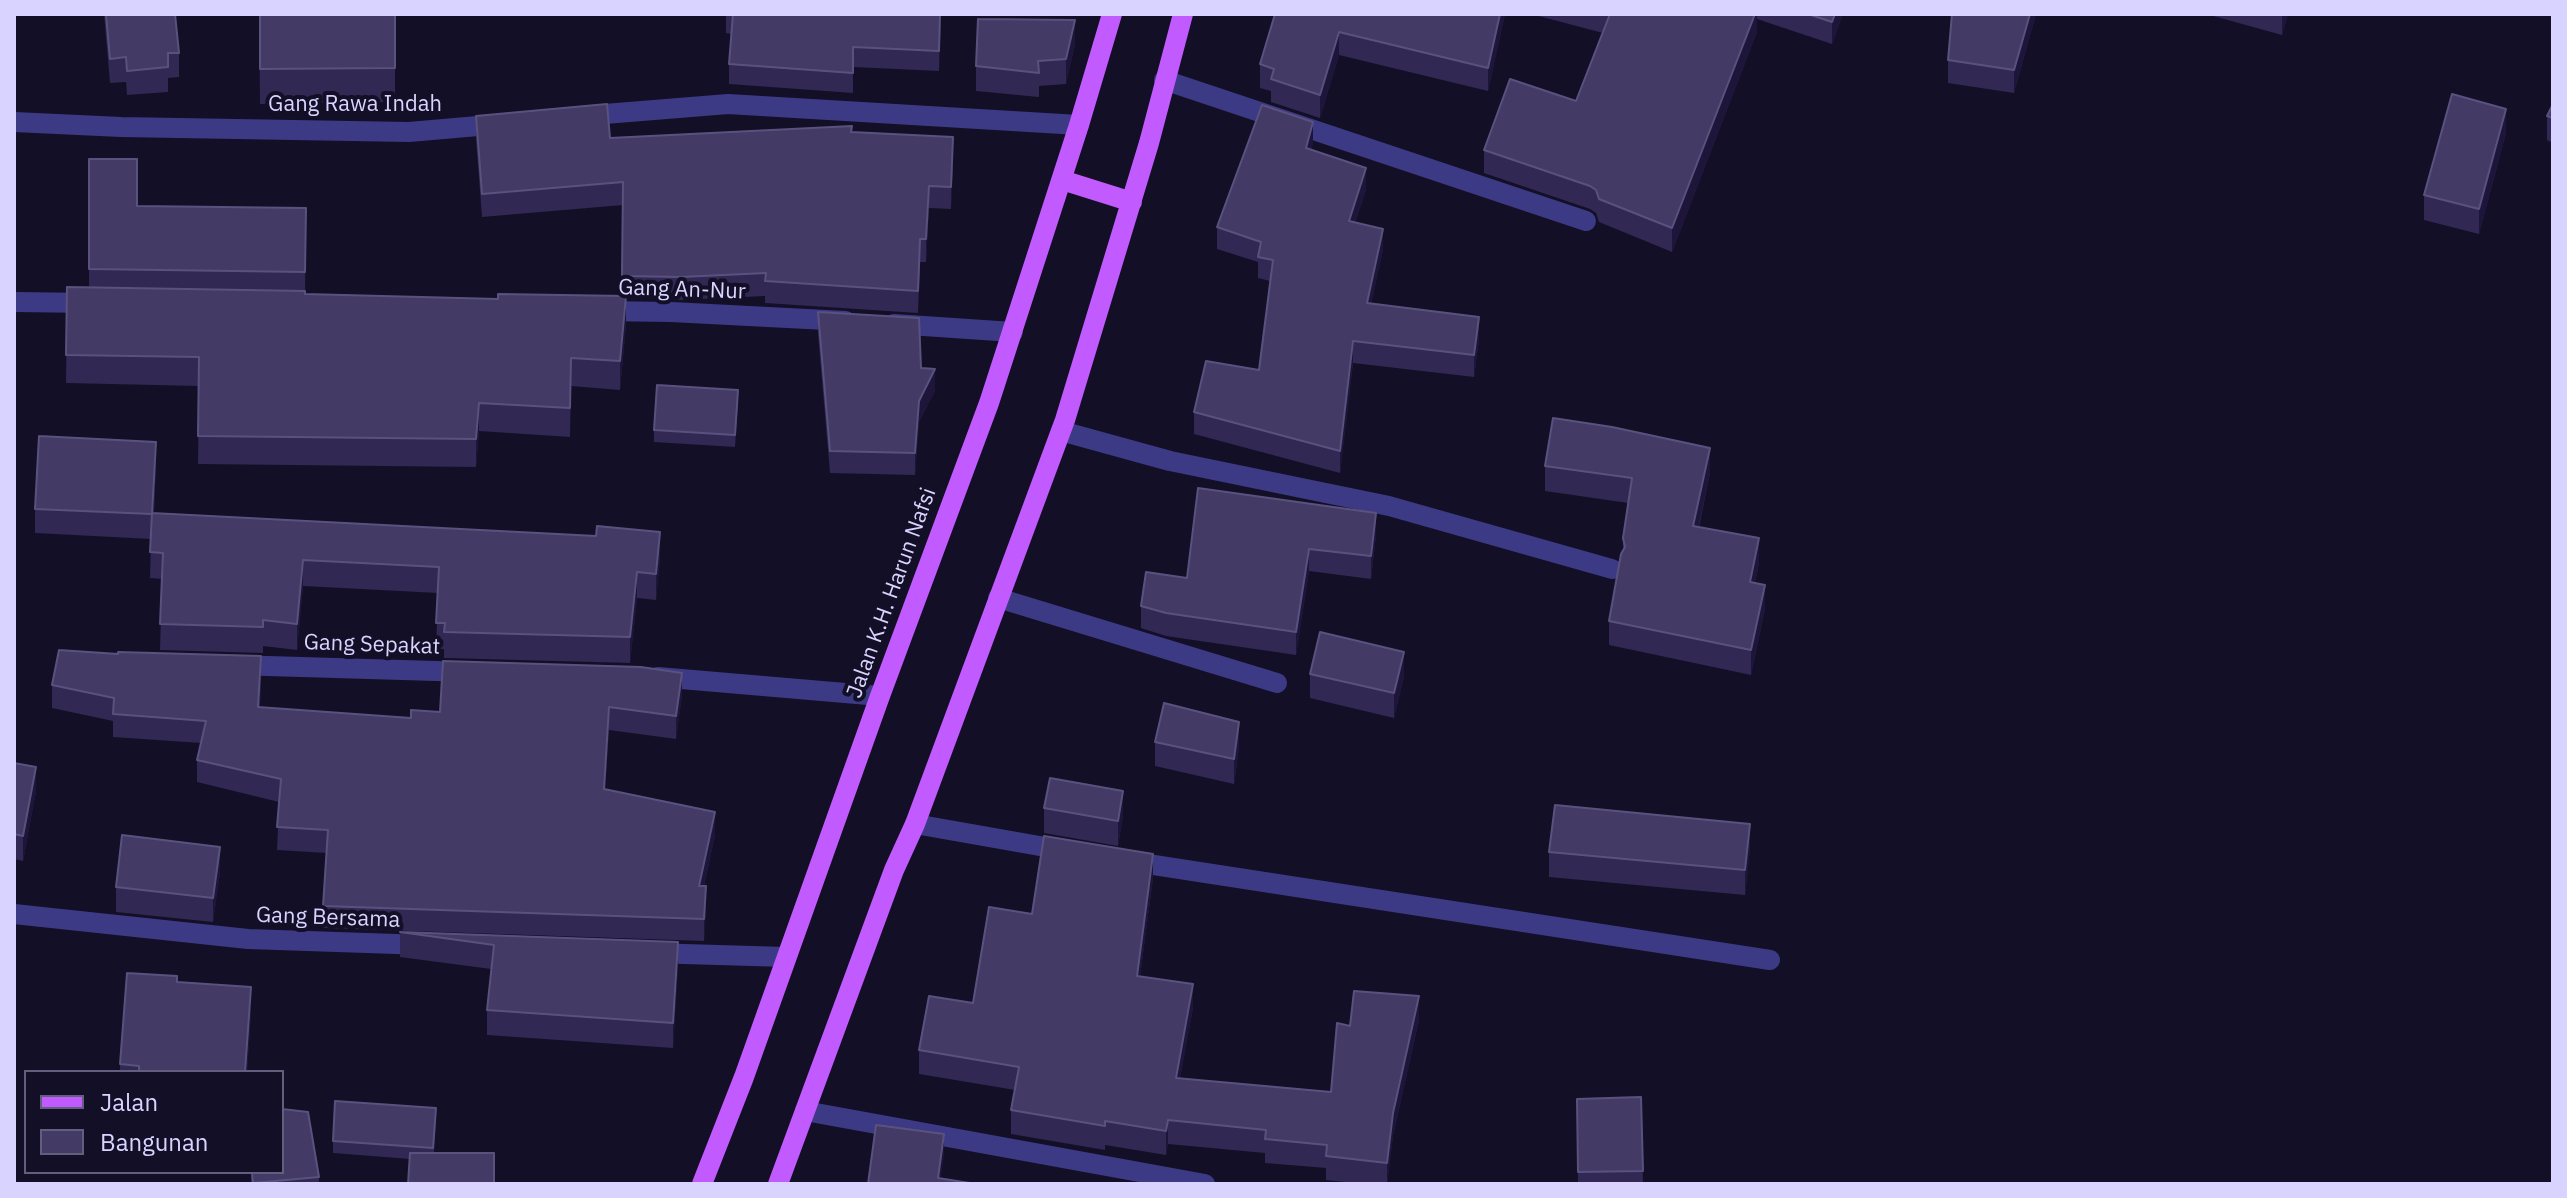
<!DOCTYPE html>
<html>
<head>
<meta charset="utf-8">
<style>
	body { margin:0 }
	#map { position:relative; width:2567px; height:1198px; overflow:hidden; background:#130f26; font-family:"IBM Plex Sans",sans-serif }
	canvas { display:block }
	.frame { position:absolute; inset:0; border:16px solid #d9d4ff; pointer-events:none }
	.legend { position:absolute; left:24px; top:1070px; width:260px; height:104px; box-sizing:border-box; background:#130f26; border:2px solid #625e7d; margin:0; padding:10px 14px; list-style:none; font-size:24px; color:#d9d4ff }
	.legend li { display:flex; align-items:center; gap:16px; height:40px }
	.legend b { width:40px; border:2px solid #625e7d }
</style>
</head>
<body>
<div id="map">
<canvas width="2567" height="1198"></canvas>
<div class="frame"></div>
<ul class="legend">
<li><b style="height:10px;background:#c25bff"></b>Jalan</li>
<li><b style="height:22px;background:#433a66"></b>Bangunan</li>
</ul>
</div>
<script>
const g = document.querySelector('canvas').getContext('2d');
g.lineJoin = 'round';
function shape(rows) {
  const path = new Path2D();
  for (const r of rows) {
    path.moveTo(r[0], r[1]);
    for (let i = 2; i < r.length; i += 2) path.lineTo(r[i], r[i + 1]);
  }
  return path;
}
function trace(path, color, width, dash) {
  g.strokeStyle = color;
  g.lineWidth = width;
  g.lineCap = dash ? 'butt' : 'round';
  g.setLineDash(dash || []);
  g.stroke(path);
}
function fillPath(path, color) {
  g.fillStyle = color;
  g.fill(path, 'evenodd');
}
function drawText(font, color, halo, rows, align = 'center') {
  g.font = font + ' "IBM Plex Sans",sans-serif';
  g.lineWidth = 8;
  g.setLineDash([]);
  g.textBaseline = 'middle';
  g.strokeStyle = halo;
  g.fillStyle = color;
  for (const [text, x, y, turn = 0] of rows) {
    g.save();
    g.translate(x, y);
    g.rotate((+turn || 0) * Math.PI / 180);
    g.textAlign = isNaN(turn) ? turn : align;
    if (halo) g.strokeText(text, 0, 0);
    g.fillText(text, 0, 0);
    g.restore();
  }
}
trace(shape([
	[1164,80,1586,221],
	[580,116,728,104,1079,125],
	[14,122,121,127,409,132,501,124],
	[14,302,94,303],
	[602,311,671,312,846,321],
	[894,324,1013,332],
	[1061,431,1170,461,1389,506,1612,569],
	[998,598,1277,683],
	[234,665,470,672],
	[658,677,880,696],
	[915,824,1068,851],
	[1128,861,1770,960],
	[14,914,248,939,426,945],
	[650,953,786,957],
	[805,1111,1205,1184]
]), '#3d3a85', 20);
trace(shape([
	[1062,180,1132,202],
	[702,1184,744,1077,880,696,989,403,1079,125,1112,14],
	[778,1184,894,870,915,824,1065,420,1149,143,1183,14]
]), '#c25bff', 20);
fillPath(shape([
	[104,14,175,14,179,53,179,77,168,78,168,92,127,95,126,82,110,83],
	[259,14,395,14,395,102,260,104],
	[726,14,941,14,939,71,853,67,853,93,729,84,729,64,732,34,726,33],
	[1275,14,1505,14,1488,91,1339,55,1320,118,1271,102,1271,91,1260,88,1260,64],
	[1531,14,1843,14,1832,44,1757,19,1757,32,1672,252,1599,222,1596,213,1590,209,1484,173,1484,150,1576,101,1603,33],
	[1952,14,2036,14,2014,93,1948,83,1948,60],
	[2206,14,2288,14,2282,35],
	[1075,44,1066,84,1039,86,1039,97,976,91,976,66],
	[2553,104,2553,143,2547,140,2547,116],
	[476,116,610,138,851,132,953,159,951,209,929,208,926,262,920,262,918,313,765,303,765,296,681,300,626,298,626,324,620,390,571,386,570,437,479,431,476,467,198,464,199,386,66,383,67,287,89,288,89,159,137,206,306,208,305,294,498,299,622,296,623,205,482,217,476,139],
	[2506,133,2479,234,2424,220,2424,195],
	[1313,143,1311,150,1366,190,1355,223,1383,250,1371,304,1479,339,1474,377,1353,363,1340,473,1194,434,1194,412,1259,370,1270,281,1258,278,1258,262,1217,249,1217,227],
	[818,312,921,368,935,391,919,422,915,475,830,473,818,334],
	[738,403,735,447,654,442,654,430],
	[156,466,154,513,660,558,656,600,637,598,630,663,444,658,444,649,436,649,438,593,303,586,297,650,263,646,263,653,160,650,162,579,150,578,151,539,35,533,35,509],
	[1545,466,1710,473,1699,527,1759,563,1755,583,1765,609,1751,675,1609,645,1609,621,1623,550,1623,538,1628,503,1545,491],
	[1198,488,1376,535,1371,579,1309,571,1296,655,1166,636,1141,628,1141,606,1187,578],
	[1310,674,1404,676,1394,718,1310,698],
	[261,679,260,707,411,718,440,712,682,695,676,739,609,730,605,789,715,835,704,886,706,909,704,941,323,928,323,906,327,853,277,850,279,802,197,782,197,760,201,743,113,737,113,721,52,708,52,685],
	[1155,742,1239,747,1234,784,1155,766],
	[14,763,36,791,23,861,14,859],
	[1044,808,1123,816,1118,846,1044,833],
	[1750,848,1745,895,1549,877,1549,852],
	[220,872,213,922,116,912,116,887],
	[1153,878,1140,976,1193,1008,1180,1078,1331,1092,1350,1026,1419,1020,1393,1136,1387,1184,1365,1184,1326,1180,1326,1168,1265,1163,1265,1153,1168,1144,1166,1155,1105,1145,1105,1150,1011,1134,1011,1110,1015,1090,919,1074,919,1050,973,1003,1032,914],
	[400,932,678,966,673,1048,487,1035,487,1010,491,969,400,957],
	[177,982,251,1011,247,1072,120,1072,120,1064],
	[1641,1097,1643,1184,1578,1184,1577,1099],
	[436,1121,434,1153,410,1159,333,1153,333,1141],
	[251,1172,282,1172,319,1177,319,1184,251,1184]
]), '#312854');
fillPath(shape([
	[940,14,941,14,939,71,939,51],
	[1500,14,1505,14,1488,91,1488,68],
	[1755,14,1757,14,1757,32,1672,252,1672,228],
	[1835,14,1843,14,1832,44,1832,22],
	[2030,14,2036,14,2014,93,2014,70],
	[2282,14,2288,14,2282,35],
	[1075,20,1075,44,1066,84,1066,59],
	[1339,32,1339,55,1320,118,1320,95],
	[2506,109,2506,133,2479,234,2479,209],
	[1313,122,1313,143,1306,170,1306,148],
	[953,137,953,159,951,209,951,187],
	[1366,168,1366,190,1349,243,1349,221],
	[929,186,929,208,926,262,926,239],
	[1383,229,1383,250,1367,325,1367,303],
	[626,296,626,324,620,390,620,361],
	[1479,317,1479,339,1474,377,1474,355],
	[1353,341,1353,363,1340,473,1340,451],
	[935,369,935,391,919,422,915,475,915,453,919,401],
	[479,403,479,431,476,467,476,439],
	[156,442,156,466,152,539,152,514],
	[1710,448,1710,473,1693,551,1693,526],
	[1376,513,1376,535,1371,579,1371,556],
	[660,532,660,558,656,600,656,574],
	[1759,538,1759,563,1750,606,1750,582],
	[1309,549,1309,571,1296,655,1296,632],
	[303,560,303,586,297,650,297,624],
	[637,572,637,598,630,663,630,637],
	[1765,585,1765,609,1751,675,1751,650],
	[1404,652,1404,676,1394,718,1394,693],
	[261,656,261,679,258,730,258,707],
	[682,673,682,695,676,739,676,716],
	[609,707,609,730,604,811,604,789],
	[1239,722,1239,747,1234,784,1234,759],
	[36,767,36,791,23,861,23,836],
	[1123,791,1123,816,1118,846,1118,821],
	[715,812,715,835,699,908,699,886],
	[1750,824,1750,848,1745,895,1745,870],
	[220,847,220,872,213,922,213,898],
	[1153,854,1153,878,1137,999,1137,976],
	[706,886,706,909,704,941,704,919],
	[678,942,678,966,673,1048,673,1023],
	[1193,984,1193,1008,1176,1101,1176,1078],
	[251,987,251,1011,247,1072,245,1072],
	[1419,996,1419,1020,1393,1136,1387,1184,1387,1163,1393,1113],
	[1168,1120,1168,1144,1166,1155,1166,1131],
	[944,1134,944,1155,940,1184,938,1178]
]), '#1d163a');
const building = shape([
	[106,14,175,14,179,53,168,53,168,67,127,71,126,57,110,59,106,14],
	[260,14,395,14,395,68,260,69,260,14],
	[731,14,940,14,939,51,853,47,853,73,729,64,733,14,731,14],
	[1275,14,1500,14,1488,68,1339,32,1320,95,1271,79,1274,69,1260,64,1275,14],
	[1610,14,1755,14,1672,228,1599,199,1596,190,1590,186,1484,150,1510,79,1576,101,1610,14],
	[1808,14,1835,14,1832,22,1808,14],
	[1952,14,2030,14,2014,70,1948,60,1952,14],
	[978,19,1075,20,1066,59,1038,61,1039,73,976,66,978,19],
	[2452,94,2506,109,2479,209,2424,195,2452,94],
	[607,104,610,138,852,126,851,132,953,137,951,187,929,186,926,239,920,239,918,291,765,281,766,273,681,277,622,276,623,182,482,194,476,116,607,104],
	[2553,104,2553,118,2547,116,2553,104],
	[1262,105,1313,122,1306,148,1366,168,1349,221,1383,229,1367,303,1479,317,1474,355,1353,341,1340,451,1194,412,1206,361,1259,370,1273,260,1258,257,1261,242,1217,227,1262,105],
	[89,159,137,159,137,206,306,208,305,272,89,269,89,159],
	[67,287,305,291,305,294,498,299,498,294,626,296,620,361,571,358,570,408,479,403,476,439,198,436,199,357,66,355,67,287],
	[818,312,919,318,921,368,935,369,919,401,915,453,830,451,818,312],
	[657,385,738,390,735,435,654,430,657,385],
	[1553,418,1612,427,1710,448,1693,526,1759,538,1750,582,1765,585,1751,650,1609,621,1621,554,1625,547,1623,538,1632,478,1545,466,1553,418],
	[39,436,156,442,152,514,35,509,39,436],
	[1198,488,1376,513,1371,556,1309,549,1296,632,1166,613,1141,606,1146,572,1187,578,1198,488],
	[152,513,596,536,597,526,660,532,656,574,637,572,630,637,444,632,445,623,436,623,439,567,303,560,297,624,263,620,263,627,160,624,163,553,150,552,152,513],
	[1320,632,1404,652,1394,693,1310,674,1320,632],
	[59,650,118,654,118,652,261,656,258,707,411,718,411,710,440,712,443,661,641,667,682,673,676,716,609,707,604,789,715,812,699,886,706,886,704,919,323,906,328,830,277,827,281,779,197,760,206,721,113,714,114,698,52,685,59,650],
	[1164,703,1239,722,1234,759,1155,742,1164,703],
	[14,763,36,767,23,836,14,834,14,763],
	[1050,778,1123,791,1118,821,1044,808,1050,778],
	[1555,805,1750,824,1745,870,1549,852,1555,805],
	[122,835,220,847,213,898,116,887,122,835],
	[1044,836,1153,854,1137,976,1193,984,1176,1078,1331,1092,1337,1023,1350,1026,1354,991,1419,996,1393,1113,1387,1163,1326,1156,1327,1145,1265,1139,1266,1130,1168,1120,1166,1131,1105,1121,1105,1126,1011,1110,1019,1067,919,1050,929,996,973,1003,989,907,1032,914,1044,836],
	[400,932,678,942,673,1023,487,1010,494,945,400,932],
	[127,973,177,976,177,982,251,987,245,1072,139,1072,139,1066,120,1064,127,973],
	[1641,1097,1643,1171,1578,1172,1577,1099,1641,1097],
	[335,1101,436,1108,433,1148,333,1141,335,1101],
	[282,1109,308,1112,319,1177,253,1183,252,1172,282,1172,282,1109],
	[876,1125,944,1134,938,1178,976,1184,868,1184,876,1125],
	[410,1153,494,1153,494,1184,408,1184,410,1153]
]);
fillPath(building, '#433a66');
trace(building, '#5a527e', 2);
drawText('22px', '#d9d4ff', '#130f26', [
	["Gang Rawa Indah",355,105],
	["Gang An-Nur",682,290,2],
	["Jalan K.H. Harun Nafsi",892,593,-70],
	["Gang Sepakat",372,645,2],
	["Gang Bersama",328,918,2]
]);
</script>
</body>
</html>
